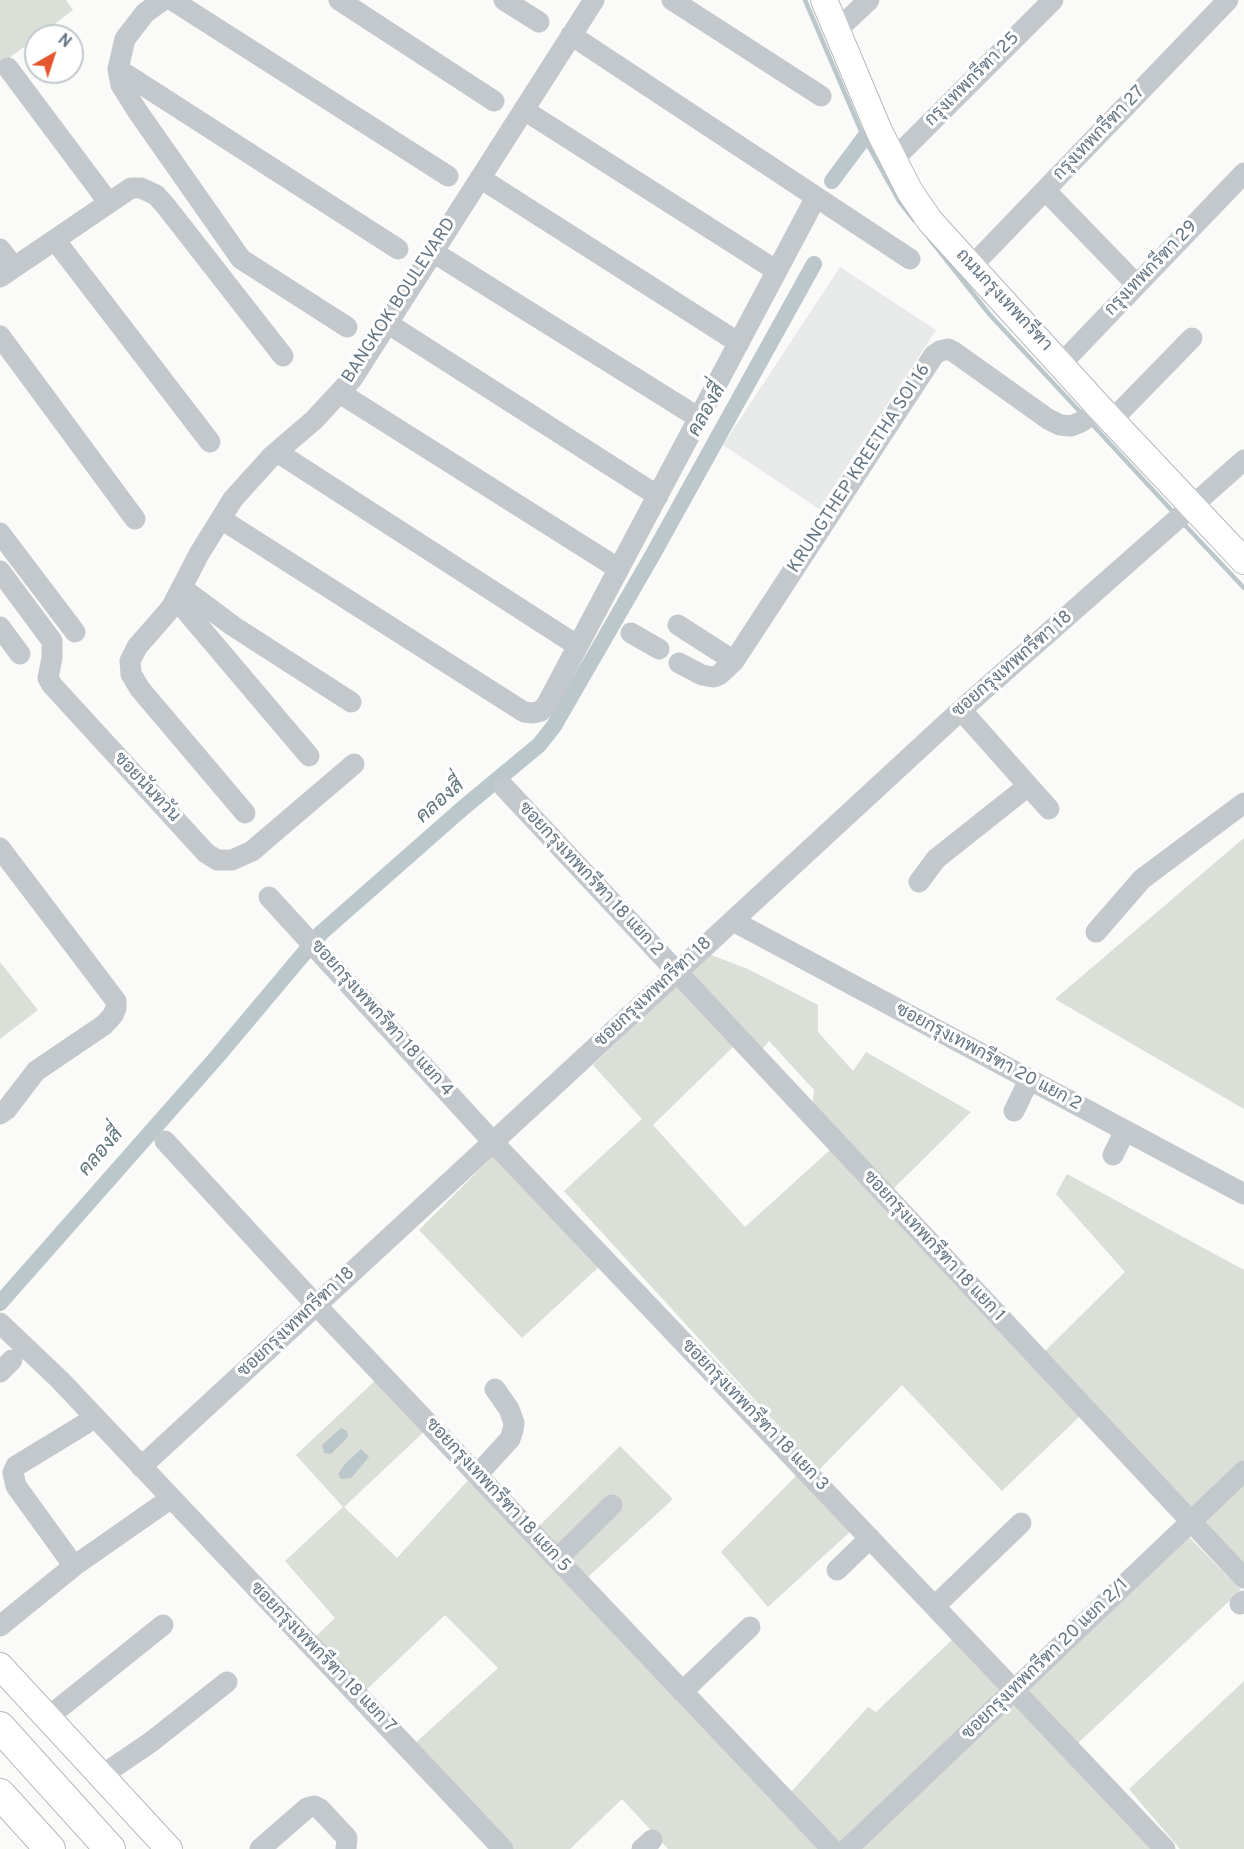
<!DOCTYPE html>
<html>
<head>
<meta charset="utf-8">
<style>
	body { margin:0 }
	#map { position:relative; width:1244px; height:1849px; overflow:hidden; background:#fafaf8; font-family:Overpass,sans-serif }
	canvas { display:block }
	.north { position:absolute; left:24px; top:24px; width:60px; height:60px; box-sizing:border-box; background:#fff; border:2px solid #c1c8cd; border-radius:50%; rotate:39deg; font-size:16px; font-weight:700; line-height:24px; text-align:center; color:#657683 }
	.north::after { content:''; display:block; margin:auto; width:21px; height:27px; background:#e4572e; clip-path:polygon(50% 0,100% 100%,50% 72%,0 100%) }
</style>
</head>
<body>
<div id="map">
<canvas width="1244" height="1849"></canvas>
<div class="north">N</div>
</div>
<script>
const g = document.querySelector('canvas').getContext('2d');
g.lineJoin = 'round';
function fillPath(path, color) {
  g.fillStyle = color;
  g.fill(path, 'evenodd');
}
function shape(rows) {
  const path = new Path2D();
  for (const r of rows) {
    path.moveTo(r[0], r[1]);
    for (let i = 2; i < r.length; i += 2) path.lineTo(r[i], r[i + 1]);
  }
  return path;
}
function trace(path, color, width, dash) {
  g.strokeStyle = color;
  g.lineWidth = width;
  g.lineCap = dash ? 'butt' : 'round';
  g.setLineDash(dash || []);
  g.stroke(path);
}
function drawText(font, color, halo, rows, align = 'center') {
  g.font = font + ' Overpass,Sarabun,sans-serif';
  g.lineWidth = 6;
  g.setLineDash([]);
  g.textBaseline = 'middle';
  g.strokeStyle = halo;
  g.fillStyle = color;
  for (const [text, x, y, turn = 0] of rows) {
    g.save();
    g.translate(x, y);
    g.rotate((+turn || 0) * Math.PI / 180);
    g.textAlign = isNaN(turn) ? turn : align;
    if (halo) g.strokeText(text, 0, 0);
    g.fillText(text, 0, 0);
    g.restore();
  }
}
fillPath(shape([
	[840,267,936,330,819,509,723,445]
]), '#e8e9e9');
fillPath(shape([
	[0,0,66,0,73,10,0,65],
	[1244,838,1244,1109,1055,999],
	[711,955,748,969,818,1005,818,1032,853,1071,866,1052,971,1112,889,1193,812,1110,814,1090,769,1041,759,1053,686,976],
	[0,962,38,1010,0,1039],
	[678,984,733,1047,653,1125,745,1227,831,1149,1081,1415,1002,1491,902,1385,819,1470,564,1191,642,1119,593,1065],
	[495,1154,602,1264,522,1338,419,1230],
	[1067,1174,1244,1270,1244,1463,1201,1504,1187,1508,1043,1353,1125,1272,1056,1194],
	[380,1376,428,1428,344,1507,397,1558,471,1477,827,1849,668,1849,622,1799,570,1849,511,1849,412,1746,498,1668,445,1615,361,1695,312,1640,335,1618,285,1561,343,1507,296,1455],
	[620,1446,673,1499,588,1577,538,1527],
	[799,1473,853,1529,768,1607,721,1552],
	[1244,1481,1244,1564,1202,1521],
	[1189,1537,1241,1590,1077,1744,1026,1690],
	[955,1637,1000,1682,1000,1696,842,1845,791,1792,868,1707,876,1712],
	[1244,1681,1244,1849,1180,1849,1129,1789],
	[1015,1698,1160,1849,854,1849]
]), '#dadfd7');
fillPath(shape([
	[341,1428,347,1431,348,1437,331,1454,324,1453,322,1445],
	[361,1449,369,1457,351,1478,341,1479,338,1474,345,1464]
]), '#bbc7cb');
trace(shape([
	[805,0,864,138,899,201,914,220],
	[929,238,990,315,1083,415],
	[1091,423,1175,514],
	[1182,522,1244,588]
]), '#bbc7cb', 4.5);
trace(shape([
	[832,181,864,138],
	[0,1303,216,1058,321,933,463,808,539,745,554,726,652,556,814,264]
]), '#bbc7cb', 16);
const major = shape([
	[824,0,879,131,910,192,930,221,1100,408,1244,561],
	[0,1666,169,1849]
]);
const highway = shape([
	[0,1727,110,1849],
	[0,1794,50,1849]
]);
trace(major, '#b5babe', 28);
trace(highway, '#b4b9bd', 32);
trace(shape([
	[163,0,145,13,125,39,118,69,121,85,138,112,241,259,347,327],
	[172,0,448,176],
	[339,0,494,101],
	[504,0,539,22],
	[672,0,821,96],
	[836,31,869,0],
	[571,35,910,259],
	[8,68,109,203],
	[118,69,398,249],
	[524,110,777,271],
	[893,160,1053,0],
	[480,178,739,343],
	[1045,190,1137,285],
	[55,240,210,442],
	[0,249,14,267],
	[433,252,699,418],
	[971,267,1228,0],
	[0,277,131,188,141,188,156,195,165,205,283,356],
	[387,323,658,496],
	[0,336,135,519],
	[1061,364,1244,173],
	[340,393,619,569],
	[1112,420,1192,338],
	[277,452,578,646],
	[221,519,524,712,533,713,541,711,547,704,816,197],
	[0,533,75,632],
	[0,571,52,641,52,658,48,678,52,685,206,853,217,860,232,860,252,851,354,764],
	[182,588,233,626,351,702],
	[176,599,309,756],
	[678,625,734,661,934,355,940,351,948,349,954,352,1048,419,1060,425,1071,426,1081,422,1100,408],
	[0,627,20,654],
	[631,633,659,649],
	[679,663,702,675,713,677,719,675,734,661],
	[961,710,1049,809],
	[504,787,1244,1578],
	[245,813,140,689,131,674,130,661,137,647,171,608,199,554,233,499,272,456,314,420,352,379,594,0],
	[0,848,116,1001,116,1008,113,1015,104,1025,36,1071,7,1109,0,1114],
	[919,882,936,859,1028,786],
	[269,897,493,1142,1165,1849],
	[733,921,1244,1194],
	[1096,932,1142,879,1244,803],
	[1014,1111,1029,1080],
	[165,1141,316,1305,832,1849],
	[1113,1155,1125,1131],
	[0,1323,60,1380,503,1849],
	[0,1372,12,1360],
	[141,1467,961,710,1244,460],
	[477,1475,510,1439,513,1430,514,1423,509,1409,495,1389],
	[557,1559,612,1505],
	[74,1566,16,1486,13,1473,16,1466,85,1424,92,1416],
	[837,1570,870,1538],
	[1240,1604,1244,1601],
	[935,1606,1021,1523],
	[0,1626,74,1566,170,1499],
	[682,1692,750,1627],
	[47,1718,163,1625],
	[101,1776,151,1742,227,1682],
	[260,1849,307,1808,314,1806,320,1809,347,1838,346,1849],
	[642,1849,652,1840],
	[847,1849,1244,1471]
]), '#c3c8cc', 21);
trace(major, '#fff', 26);
trace(highway, '#fff', 30);
drawText('18px', '#657683', '#fff', [
	["กรุงเทพกรีฑา 25",973,80,-45],
	["กรุงเทพกรีฑา 27",1100,134,-46],
	["กรุงเทพกรีฑา 29",1152,269,-46],
	["BANGKOK BOULEVARD",400,301,-57],
	["ถนนกรุงเทพกรีฑา",1003,301,47],
	["KRUNGTHEP KREETHA SOI 16",860,469,-57],
	["ซอยกรุงเทพกรีฑา 18",1013,665,-41],
	["ซอยนันทวัน",146,788,47],
	["ซอยกรุงเทพกรีฑา 18 แยก 2",590,880,47],
	["ซอยกรุงเทพกรีฑา 18",654,993,-43],
	["ซอยกรุงเทพกรีฑา 18 แยก 4",381,1019,48],
	["ซอยกรุงเทพกรีฑา 20 แยก 2",988,1058,28],
	["ซอยกรุงเทพกรีฑา 18 แยก 1",933,1247,47],
	["ซอยกรุงเทพกรีฑา 18",297,1323,-43],
	["ซอยกรุงเทพกรีฑา 18 แยก 3",754,1416,46],
	["ซอยกรุงเทพกรีฑา 18 แยก 5",497,1496,47],
	["ซอยกรุงเทพกรีฑา 18 แยก 7",322,1658,46],
	["ซอยกรุงเทพกรีฑา 20 แยก 2/1",1046,1660,-44]
]);
drawText('italic 20px', '#60757c', '#fff', [
	["คลองสี่",708,411,-61],
	["คลองสี่",441,802,-41],
	["คลองสี่",102,1153,-49]
]);
</script>
</body>
</html>
